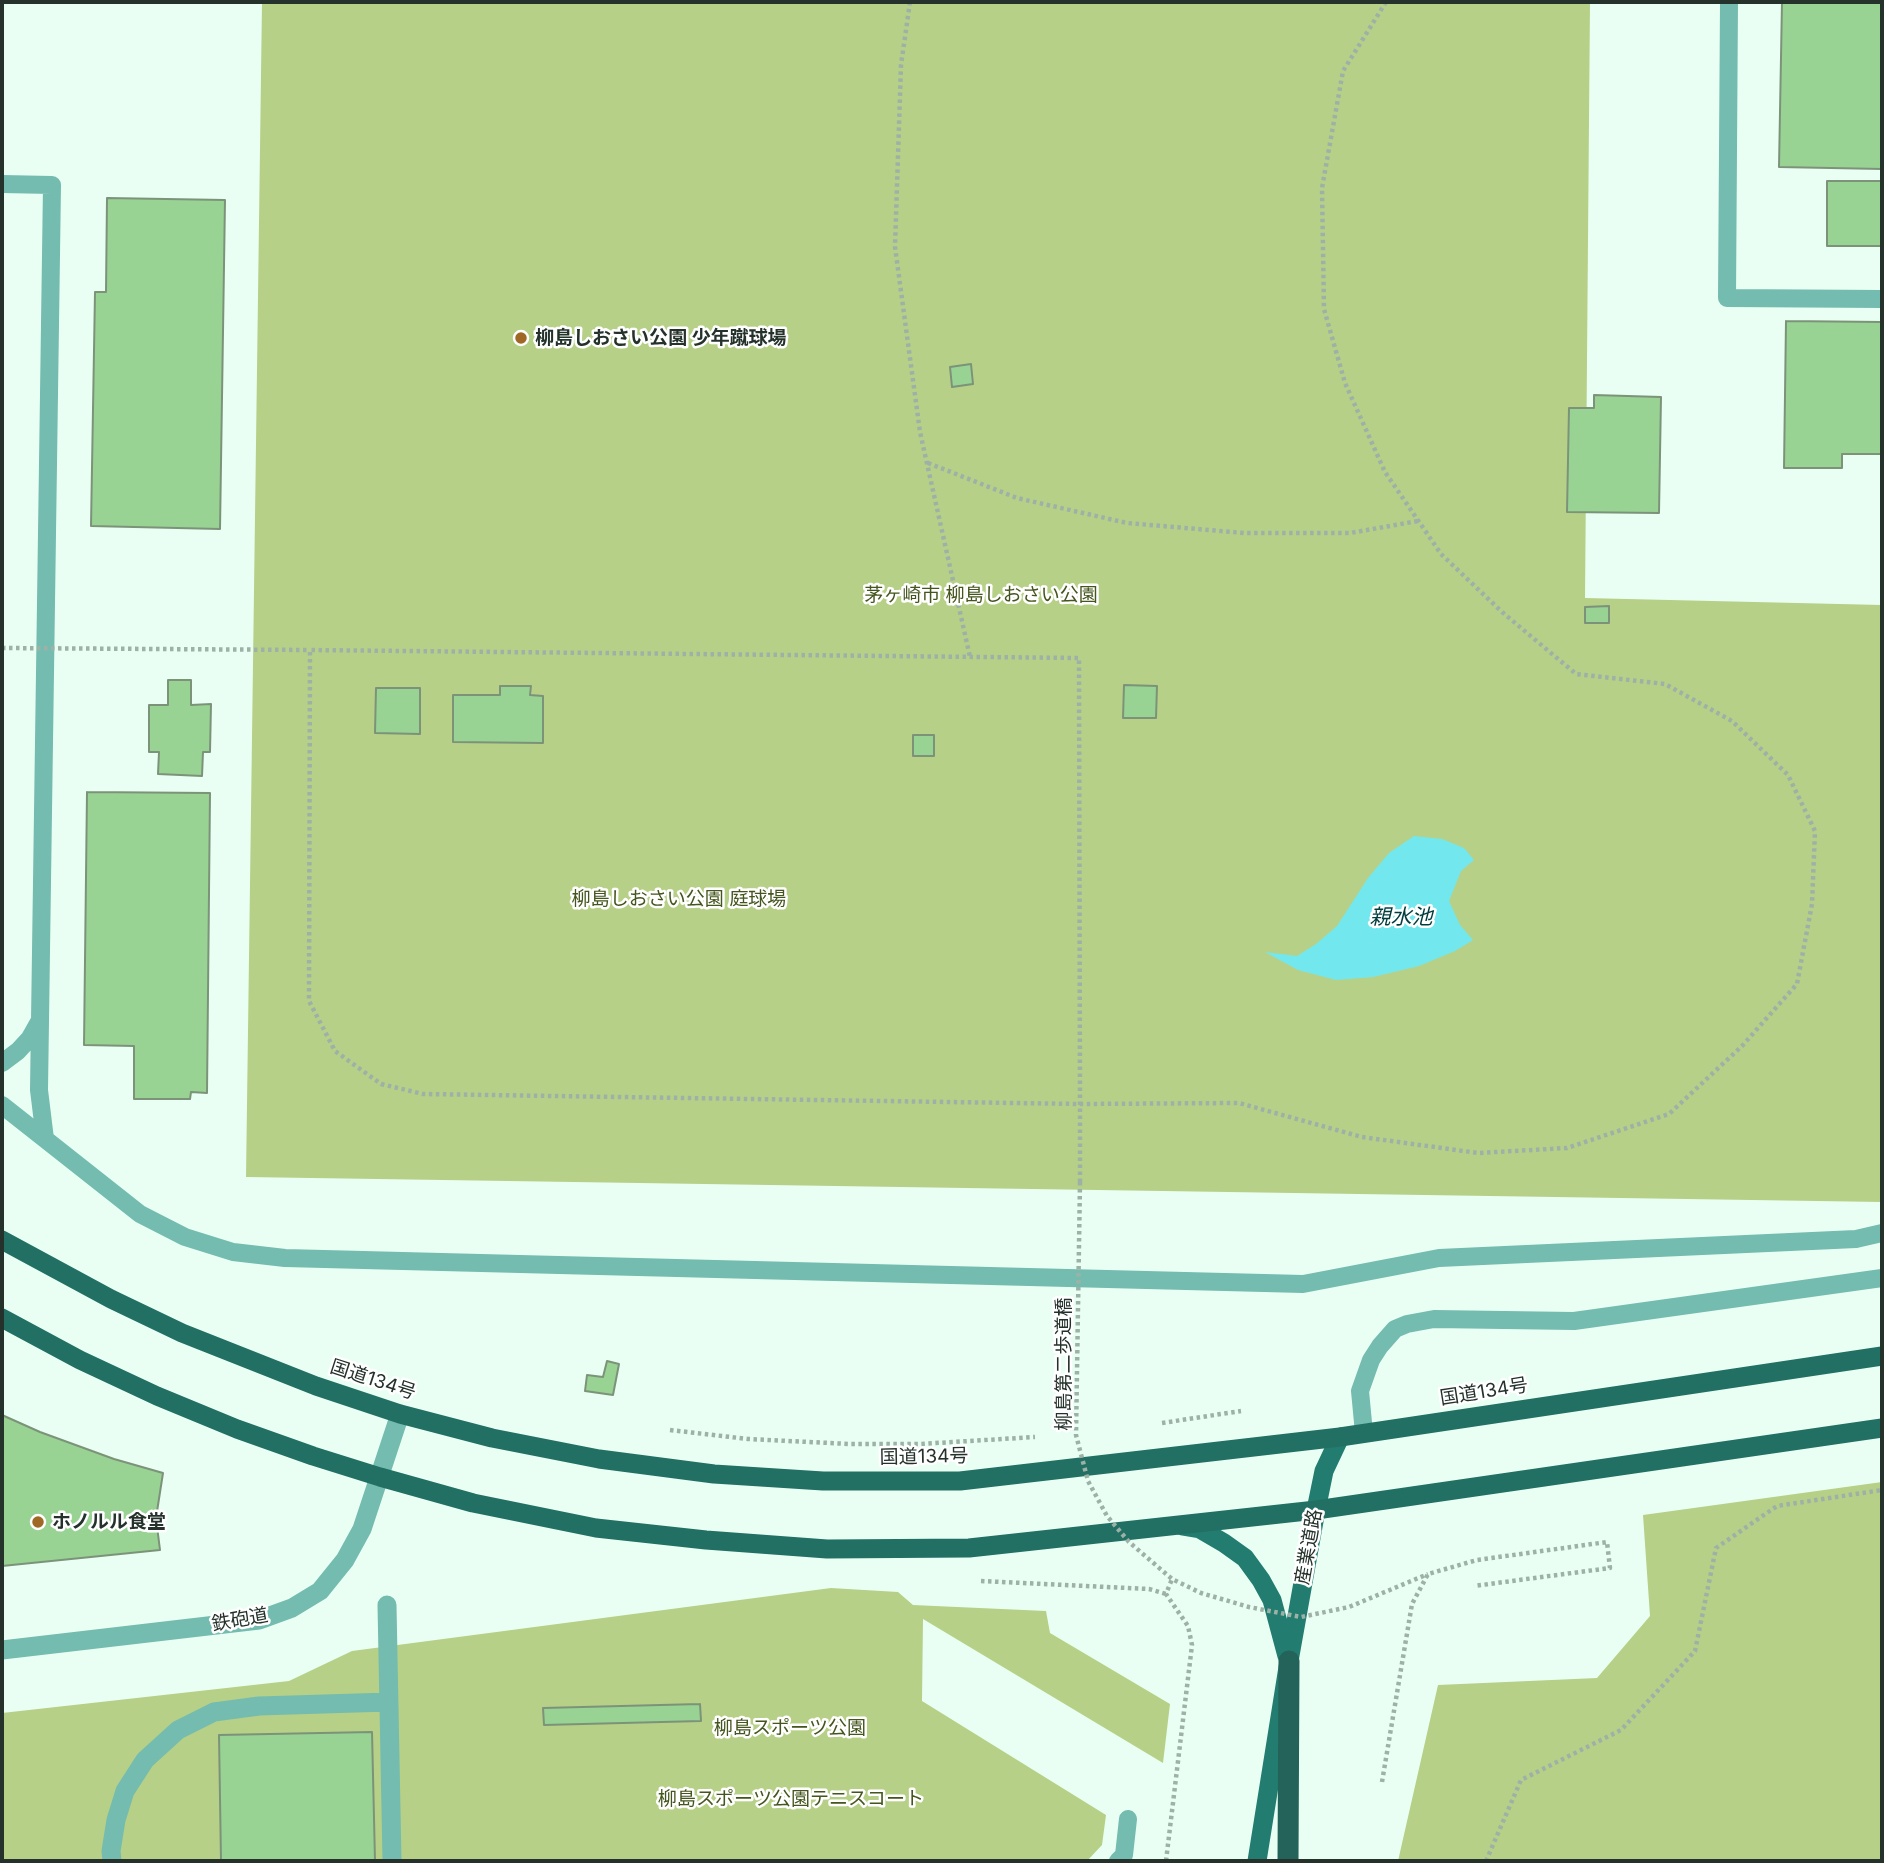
<!DOCTYPE html>
<html>
<head>
<meta charset="utf-8">
<style>
	body { margin:0 }
	#map { position:relative; width:1884px; height:1863px; overflow:hidden; background:#e9fff3; font-family:Inter,sans-serif }
	canvas { display:block }
	.frame { position:absolute; inset:0; border:4px solid #24322b; pointer-events:none }
</style>
</head>
<body>
<div id="map">
<canvas width="1884" height="1863"></canvas>
<div class="frame"></div>
</div>
<script>
const g = document.querySelector('canvas').getContext('2d');
g.lineJoin = 'round';
function fillPath(path, color) {
  g.fillStyle = color;
  g.fill(path, 'evenodd');
}
function shape(rows) {
  const path = new Path2D();
  for (const r of rows) {
    path.moveTo(r[0], r[1]);
    for (let i = 2; i < r.length; i += 2) path.lineTo(r[i], r[i + 1]);
  }
  return path;
}
function trace(path, color, width, dash) {
  g.strokeStyle = color;
  g.lineWidth = width;
  g.lineCap = dash ? 'butt' : 'round';
  g.setLineDash(dash || []);
  g.stroke(path);
}
function drawText(font, color, halo, rows, align = 'center') {
  g.font = font + ' Inter,"Noto Sans JP",sans-serif';
  g.lineWidth = 5;
  g.setLineDash([]);
  g.textBaseline = 'middle';
  g.strokeStyle = halo;
  g.fillStyle = color;
  for (const [text, x, y, turn = 0] of rows) {
    g.save();
    g.translate(x, y);
    g.rotate((+turn || 0) * Math.PI / 180);
    g.textAlign = isNaN(turn) ? turn : align;
    if (halo) g.strokeText(text, 0, 0);
    g.fillText(text, 0, 0);
    g.restore();
  }
}
fillPath(shape([
	[262,2,1590,2,1585,598,1882,605,1882,1202,246,1177],
	[1882,1482,1882,1861,1398,1861,1438,1685,1597,1678,1650,1616,1643,1515],
	[831,1588,898,1592,913,1605,1046,1611,1050,1633,1170,1704,1163,1763,923,1619,922,1701,1106,1815,1102,1845,1087,1861,2,1861,2,1713,289,1681,352,1651]
]), '#b7d087');
fillPath(shape([
	[1414,836,1442,839,1464,848,1474,860,1461,871,1449,901,1460,925,1473,940,1455,951,1419,966,1373,977,1336,980,1298,970,1265,952,1297,956,1316,944,1337,926,1368,878,1389,853]
]), '#72e8ee');
const building = shape([
	[1782,2,1882,2,1882,169,1779,167,1782,2],
	[1827,181,1882,181,1882,246,1827,246,1827,181],
	[107,198,225,200,220,529,91,526,95,292,106,292,107,198],
	[1786,321,1882,322,1882,454,1842,454,1842,468,1784,468,1786,321],
	[971,364,973,384,952,387,950,367,971,364],
	[1594,395,1661,397,1659,513,1567,512,1569,408,1594,408,1594,395],
	[1609,606,1609,623,1585,623,1585,607,1609,606],
	[168,680,191,680,191,705,211,704,210,752,203,752,202,776,158,774,159,752,149,752,149,705,168,705,168,680],
	[1124,685,1157,686,1156,718,1123,718,1124,685],
	[500,686,531,686,530,695,543,696,543,743,453,742,453,695,500,695,500,686],
	[376,688,420,688,420,734,375,733,376,688],
	[913,735,934,735,934,756,913,756,913,735],
	[87,792,210,793,207,1093,191,1092,190,1099,134,1099,134,1046,84,1045,87,792],
	[607,1361,619,1364,613,1395,585,1391,587,1375,603,1377,607,1361],
	[2,1415,40,1432,114,1459,163,1473,156,1518,160,1550,2,1566,2,1415],
	[700,1704,701,1721,544,1725,543,1708,700,1704],
	[372,1732,375,1861,221,1861,219,1735,372,1732]
]);
fillPath(building, '#98d394');
trace(building, '#7c937a', 2);
trace(shape([
	[910,2,901,65,895,247,920,432,970,657],
	[928,463,1017,498,1127,523,1244,533,1350,533,1418,521],
	[1080,1182,1080,1104,1079,658,310,650,309,1001,335,1051,381,1084,423,1094,1080,1104,1239,1103,1362,1137,1478,1153,1567,1148,1669,1114,1742,1046,1797,984,1812,904,1815,831,1788,775,1732,721,1665,684,1576,674,1502,612,1441,554,1385,472,1345,383,1324,309,1322,188,1343,71,1386,2],
	[1162,1423,1241,1411],
	[670,1430,748,1439,850,1444,920,1444,1035,1437],
	[981,1581,1149,1589,1166,1594],
	[1382,1782,1412,1604,1428,1574,1477,1560,1607,1542,1610,1568,1474,1586],
	[1166,1861,1192,1645,1188,1626,1166,1594,1172,1579],
	[1486,1861,1521,1780,1621,1730,1695,1651,1716,1548,1777,1506,1882,1490]
]), '#9eb1a7', 4.5, [3.5, 3.5]);
trace(shape([
	[1729,2,1727,298,1882,299],
	[2,184,52,185,39,1090,45,1139],
	[2,1063,18,1051,30,1038,39,1022],
	[2,1105,140,1214,185,1237,233,1252,285,1258,1303,1284,1439,1258,1856,1239,1882,1233],
	[1364,1433,1360,1391,1371,1360,1380,1346,1395,1329,1407,1324,1434,1319,1574,1321,1882,1278],
	[1118,1861,1124,1855,1128,1819]
]), '#74bcaf', 18);
trace(shape([
	[387,1605,392,1861],
	[112,1861,111,1851,116,1820,125,1791,145,1760,178,1730,214,1712,259,1706,389,1702]
]), '#74bcaf', 19);
trace(shape([
	[2,1650,259,1620,292,1608,320,1591,345,1560,362,1529,400,1414]
]), '#74bcaf', 19);
trace(shape([
	[1182,1526,1200,1529,1224,1543,1245,1558,1261,1580,1272,1600,1287,1656],
	[1257,1861,1289,1661,1316,1510,1324,1471,1340,1437]
]), '#227d70', 19);
trace(shape([
	[2,1240,111,1299,182,1333,316,1386,400,1414,492,1438,599,1459,714,1474,823,1481,960,1481,1340,1437,1882,1356],
	[2,1318,80,1360,157,1396,237,1429,313,1456,380,1477,473,1503,596,1528,706,1540,827,1549,969,1548,1316,1510,1882,1428]
]), '#227064', 19);
trace(shape([
	[1288,1861,1289,1661]
]), '#236359', 21);
trace(shape([
	[2,648,310,650],
	[1080,1182,1076,1435,1088,1481,1107,1516,1129,1542,1172,1579,1201,1593,1249,1607,1301,1617,1349,1607,1428,1574]
]), '#9eb1a7', 4.5, [3.5, 3.5]);
for (const [x, y, r, color] of [
	[521,338,7,"#a06825"],
	[38,1522,7,"#a06825"]
]) {
  const dot = new Path2D();
  dot.arc(x, y, r, 0, 2 * Math.PI);
  g.fillStyle = color;
  g.fill(dot);
  trace(dot, '#fff', 2.5);
}
drawText('bold 19px', '#24322b', '#fff', [
	["柳島しおさい公園 少年蹴球場",535,338],
	["ホノルル食堂",52,1522]
], 'left');
drawText('19px', '#44551d', '#fff', [
	["茅ヶ崎市 柳島しおさい公園",981,595],
	["柳島しおさい公園 庭球場",679,899],
	["柳島スポーツ公園",790,1728],
	["柳島スポーツ公園テニスコート",791,1799]
]);
drawText('19px', '#24322b', '#fff', [
	["柳島第二歩道橋",1064,1364,-90],
	["国道134号",373,1380,18],
	["国道134号",1484,1392,-9],
	["国道134号",924,1457,-1],
	["産業道路",1309,1547,-80],
	["鉄砲道",240,1620,-10]
]);
drawText('italic 21px', '#003c3e', '#fff', [
	["親水池",1401,918]
]);
</script>
</body>
</html>
